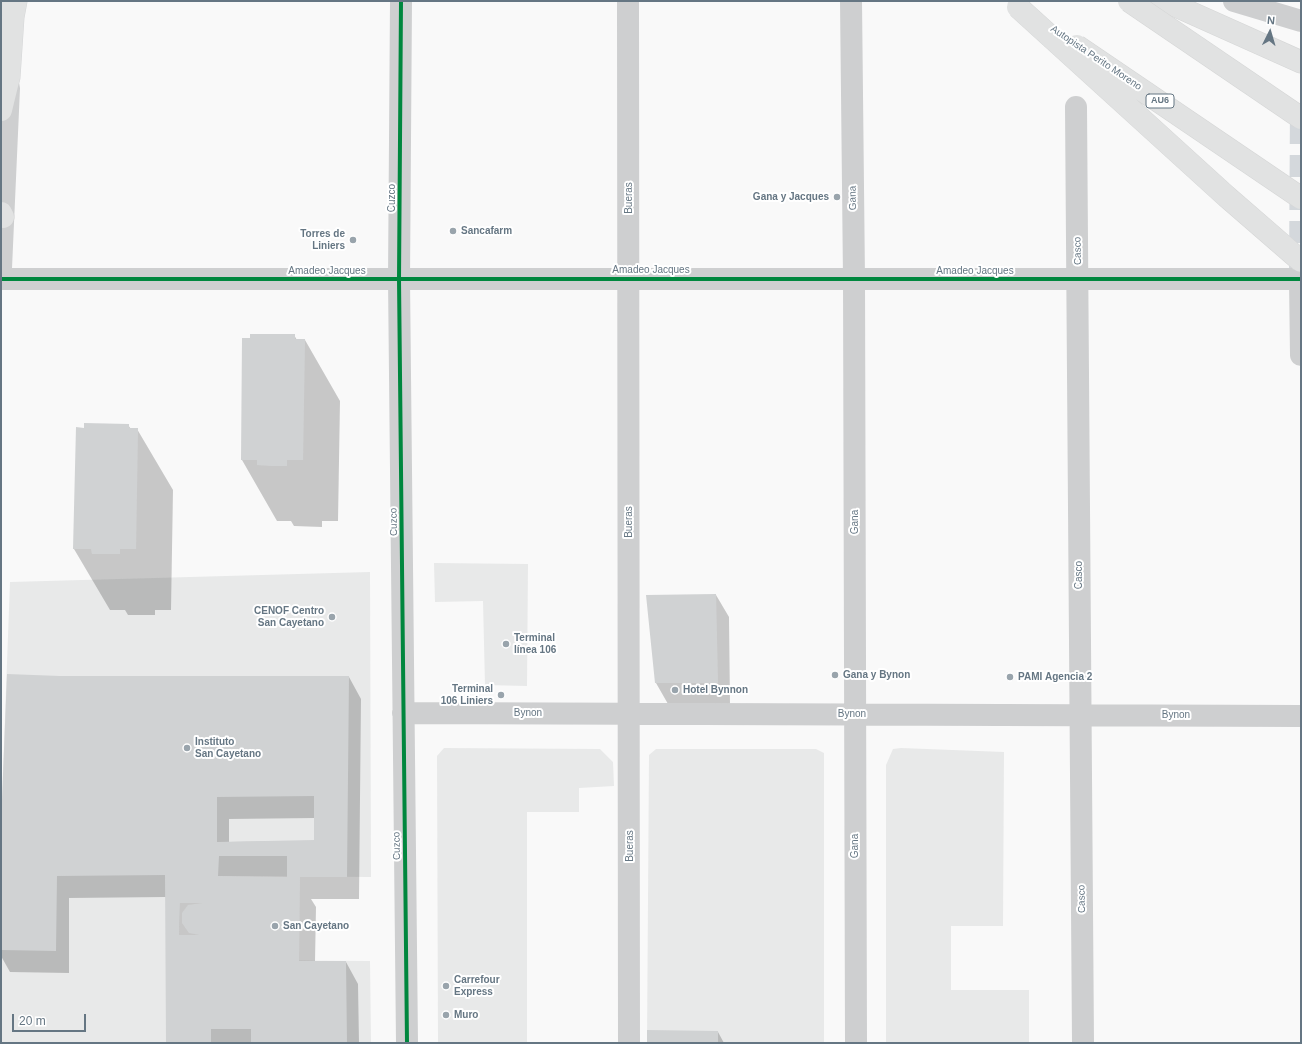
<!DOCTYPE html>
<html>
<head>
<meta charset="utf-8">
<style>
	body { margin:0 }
	#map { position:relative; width:1302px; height:1044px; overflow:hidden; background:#f9f9f9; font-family:Arial,sans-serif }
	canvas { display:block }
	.frame { position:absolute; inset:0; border:2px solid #657683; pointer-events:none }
	.north { position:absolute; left:1250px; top:12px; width:40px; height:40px; -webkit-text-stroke:3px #fff; paint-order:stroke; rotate:5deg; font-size:11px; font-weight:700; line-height:16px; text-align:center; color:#657683 }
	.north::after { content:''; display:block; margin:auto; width:14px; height:18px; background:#657683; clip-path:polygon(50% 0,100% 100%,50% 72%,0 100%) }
	.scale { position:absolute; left:12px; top:1014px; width:74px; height:18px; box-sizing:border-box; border:2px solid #657683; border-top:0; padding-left:5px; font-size:12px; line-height:14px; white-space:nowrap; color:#657683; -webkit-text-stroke:3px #fff; paint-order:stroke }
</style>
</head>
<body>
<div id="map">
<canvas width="1302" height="1044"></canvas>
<div class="frame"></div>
<div class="north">N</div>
<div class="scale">20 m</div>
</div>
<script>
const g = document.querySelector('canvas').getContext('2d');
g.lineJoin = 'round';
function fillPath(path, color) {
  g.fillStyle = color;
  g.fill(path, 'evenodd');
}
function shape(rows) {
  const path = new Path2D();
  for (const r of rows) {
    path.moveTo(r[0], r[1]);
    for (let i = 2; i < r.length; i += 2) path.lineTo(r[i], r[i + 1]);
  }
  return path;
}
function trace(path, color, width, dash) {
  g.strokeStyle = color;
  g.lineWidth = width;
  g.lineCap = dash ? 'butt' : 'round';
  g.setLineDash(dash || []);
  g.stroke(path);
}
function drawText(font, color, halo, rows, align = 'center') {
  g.font = font + ' Arial,sans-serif';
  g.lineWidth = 4;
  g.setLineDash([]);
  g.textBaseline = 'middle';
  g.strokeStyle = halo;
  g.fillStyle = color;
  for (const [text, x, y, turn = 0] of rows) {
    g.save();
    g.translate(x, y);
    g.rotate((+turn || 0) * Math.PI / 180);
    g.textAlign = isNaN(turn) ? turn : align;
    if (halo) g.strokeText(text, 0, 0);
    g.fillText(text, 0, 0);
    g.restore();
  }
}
fillPath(shape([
	[434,563,528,564,527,686,485,685,483,601,435,602],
	[370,572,371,877,204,876,204,903,180,903,179,935,203,935,203,960,370,961,371,1043,1,1043,1,825,10,582],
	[444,748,600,749,613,762,614,786,579,788,579,812,527,812,527,1043,438,1043,437,756],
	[901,748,1004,752,1003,926,951,926,951,990,1029,990,1029,1043,886,1043,886,765,893,749],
	[656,749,816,749,824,753,824,1043,647,1043,649,755]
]), '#e8e9e9');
fillPath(shape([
	[294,335,297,340,305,340,340,401,338,521,322,521,322,527,294,526,291,521,277,521,242,460],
	[128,425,131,429,137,429,173,490,171,610,155,610,155,615,128,615,125,610,110,610,74,549,85,429],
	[716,595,729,617,730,705,672,711,656,683],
	[60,677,349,677,361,699,359,899,311,899,316,907,315,962,346,962,358,984,359,1043,166,1043,166,897,69,898,69,973,10,972,1,956,1,852],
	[315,818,315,841,229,842,229,819],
	[718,1032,724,1043,648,1043]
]), '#0003');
fillPath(shape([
	[250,334,295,334,295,339,305,339,303,460,287,460,287,466,272,466,257,465,257,460,241,460,242,338,250,338],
	[84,423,129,424,129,428,138,428,136,549,120,549,120,554,92,554,91,549,73,549,76,427,84,428],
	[716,594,718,683,655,683,646,595],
	[7,674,60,676,349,676,347,877,300,877,299,961,346,961,347,1043,251,1043,251,1029,211,1029,211,1043,166,1043,165,875,57,876,56,951,1,950,1,825],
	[314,796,314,840,217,842,217,797],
	[219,856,287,856,287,877,218,876],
	[180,903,203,903,188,905,182,913,182,923,189,933,200,935,179,935],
	[647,1030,718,1031,718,1043,647,1043]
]), '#d0d2d3');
trace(shape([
	[1300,276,1301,105]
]), '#d4d8dc', 22, [22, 11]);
const secondary = shape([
	[1,110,9,77,13,17,16,1],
	[1,213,3,217]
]);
const highway = shape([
	[1158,1,1176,6,1301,62],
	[1,4,2,1]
]);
trace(secondary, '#d5d6d7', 23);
trace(highway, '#d5d6d6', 23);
trace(shape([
	[401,1,399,279,407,1043],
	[628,1,629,1043],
	[851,1,854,279,856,1043],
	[1234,1,1301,21],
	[1076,107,1083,1043],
	[1,268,9,88],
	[1,279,1300,279,1301,355],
	[403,713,1301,716]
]), '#cecfd0', 22);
trace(secondary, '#e1e2e2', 22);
trace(highway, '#e1e2e2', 22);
const highwayBridge = shape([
	[1129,1,1301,118],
	[1018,7,1226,196,1301,261],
	[1077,46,1301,198]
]);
trace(highwayBridge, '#d5d6d6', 23, []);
trace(highwayBridge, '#e1e2e2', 22);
trace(shape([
	[401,1,399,279,407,1043],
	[1,279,1300,279]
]), '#00873e', 4);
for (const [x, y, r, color] of [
	[837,197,4,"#99a4ac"],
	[453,231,4,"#99a4ac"],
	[353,240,4,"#99a4ac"],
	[332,617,4,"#99a4ac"],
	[506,644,4,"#99a4ac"],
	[835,675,4,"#99a4ac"],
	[1010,677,4,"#99a4ac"],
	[675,690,4,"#99a4ac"],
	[501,695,4,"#99a4ac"],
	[187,748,4,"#99a4ac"],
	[275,926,4,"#99a4ac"],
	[446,986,4,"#99a4ac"],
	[446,1015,4,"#99a4ac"]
]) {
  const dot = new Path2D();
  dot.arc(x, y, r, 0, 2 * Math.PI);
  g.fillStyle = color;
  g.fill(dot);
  trace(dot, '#fff', 1.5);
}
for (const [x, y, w] of [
	[1160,101,28]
]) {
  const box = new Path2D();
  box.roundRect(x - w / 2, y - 7, w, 14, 3);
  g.fillStyle = '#fff';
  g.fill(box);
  trace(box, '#657683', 1);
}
drawText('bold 9px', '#657683', null, [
	["AU6",1160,101]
]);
drawText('10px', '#657683', '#fff', [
	["Autopista Perito Moreno",1096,58,34],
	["Cuzco",392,198,-90],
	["Bueras",629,198,-90],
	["Gana",853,198,-91],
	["Casco",1078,251,-91],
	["Amadeo Jacques",651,270],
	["Amadeo Jacques",327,271],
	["Amadeo Jacques",975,271],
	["Cuzco",394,522,-91],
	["Bueras",629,522,-90],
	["Gana",855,522,-90],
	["Casco",1079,575,-90],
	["Bynon",528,713],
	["Bynon",852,714],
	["Bynon",1176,715],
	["Cuzco",397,846,-91],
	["Bueras",630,846,-90],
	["Gana",855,846,-90],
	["Casco",1082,899,-91]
]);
drawText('bold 10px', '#657683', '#fff', [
	["Gana y Jacques",829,197,"right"],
	["Sancafarm",461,231],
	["Torres de",345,234,"right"],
	["Liniers",345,246,"right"],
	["CENOF Centro",324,611,"right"],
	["San Cayetano",324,623,"right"],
	["Terminal",514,638],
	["línea 106",514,650],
	["Gana y Bynon",843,675],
	["PAMI Agencia 2",1018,677],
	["Terminal",493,689,"right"],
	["106 Liniers",493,701,"right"],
	["Hotel Bynnon",683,690],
	["Instituto",195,742],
	["San Cayetano",195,754],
	["San Cayetano",283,926],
	["Carrefour",454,980],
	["Express",454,992],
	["Muro",454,1015]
], 'left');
</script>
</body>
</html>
